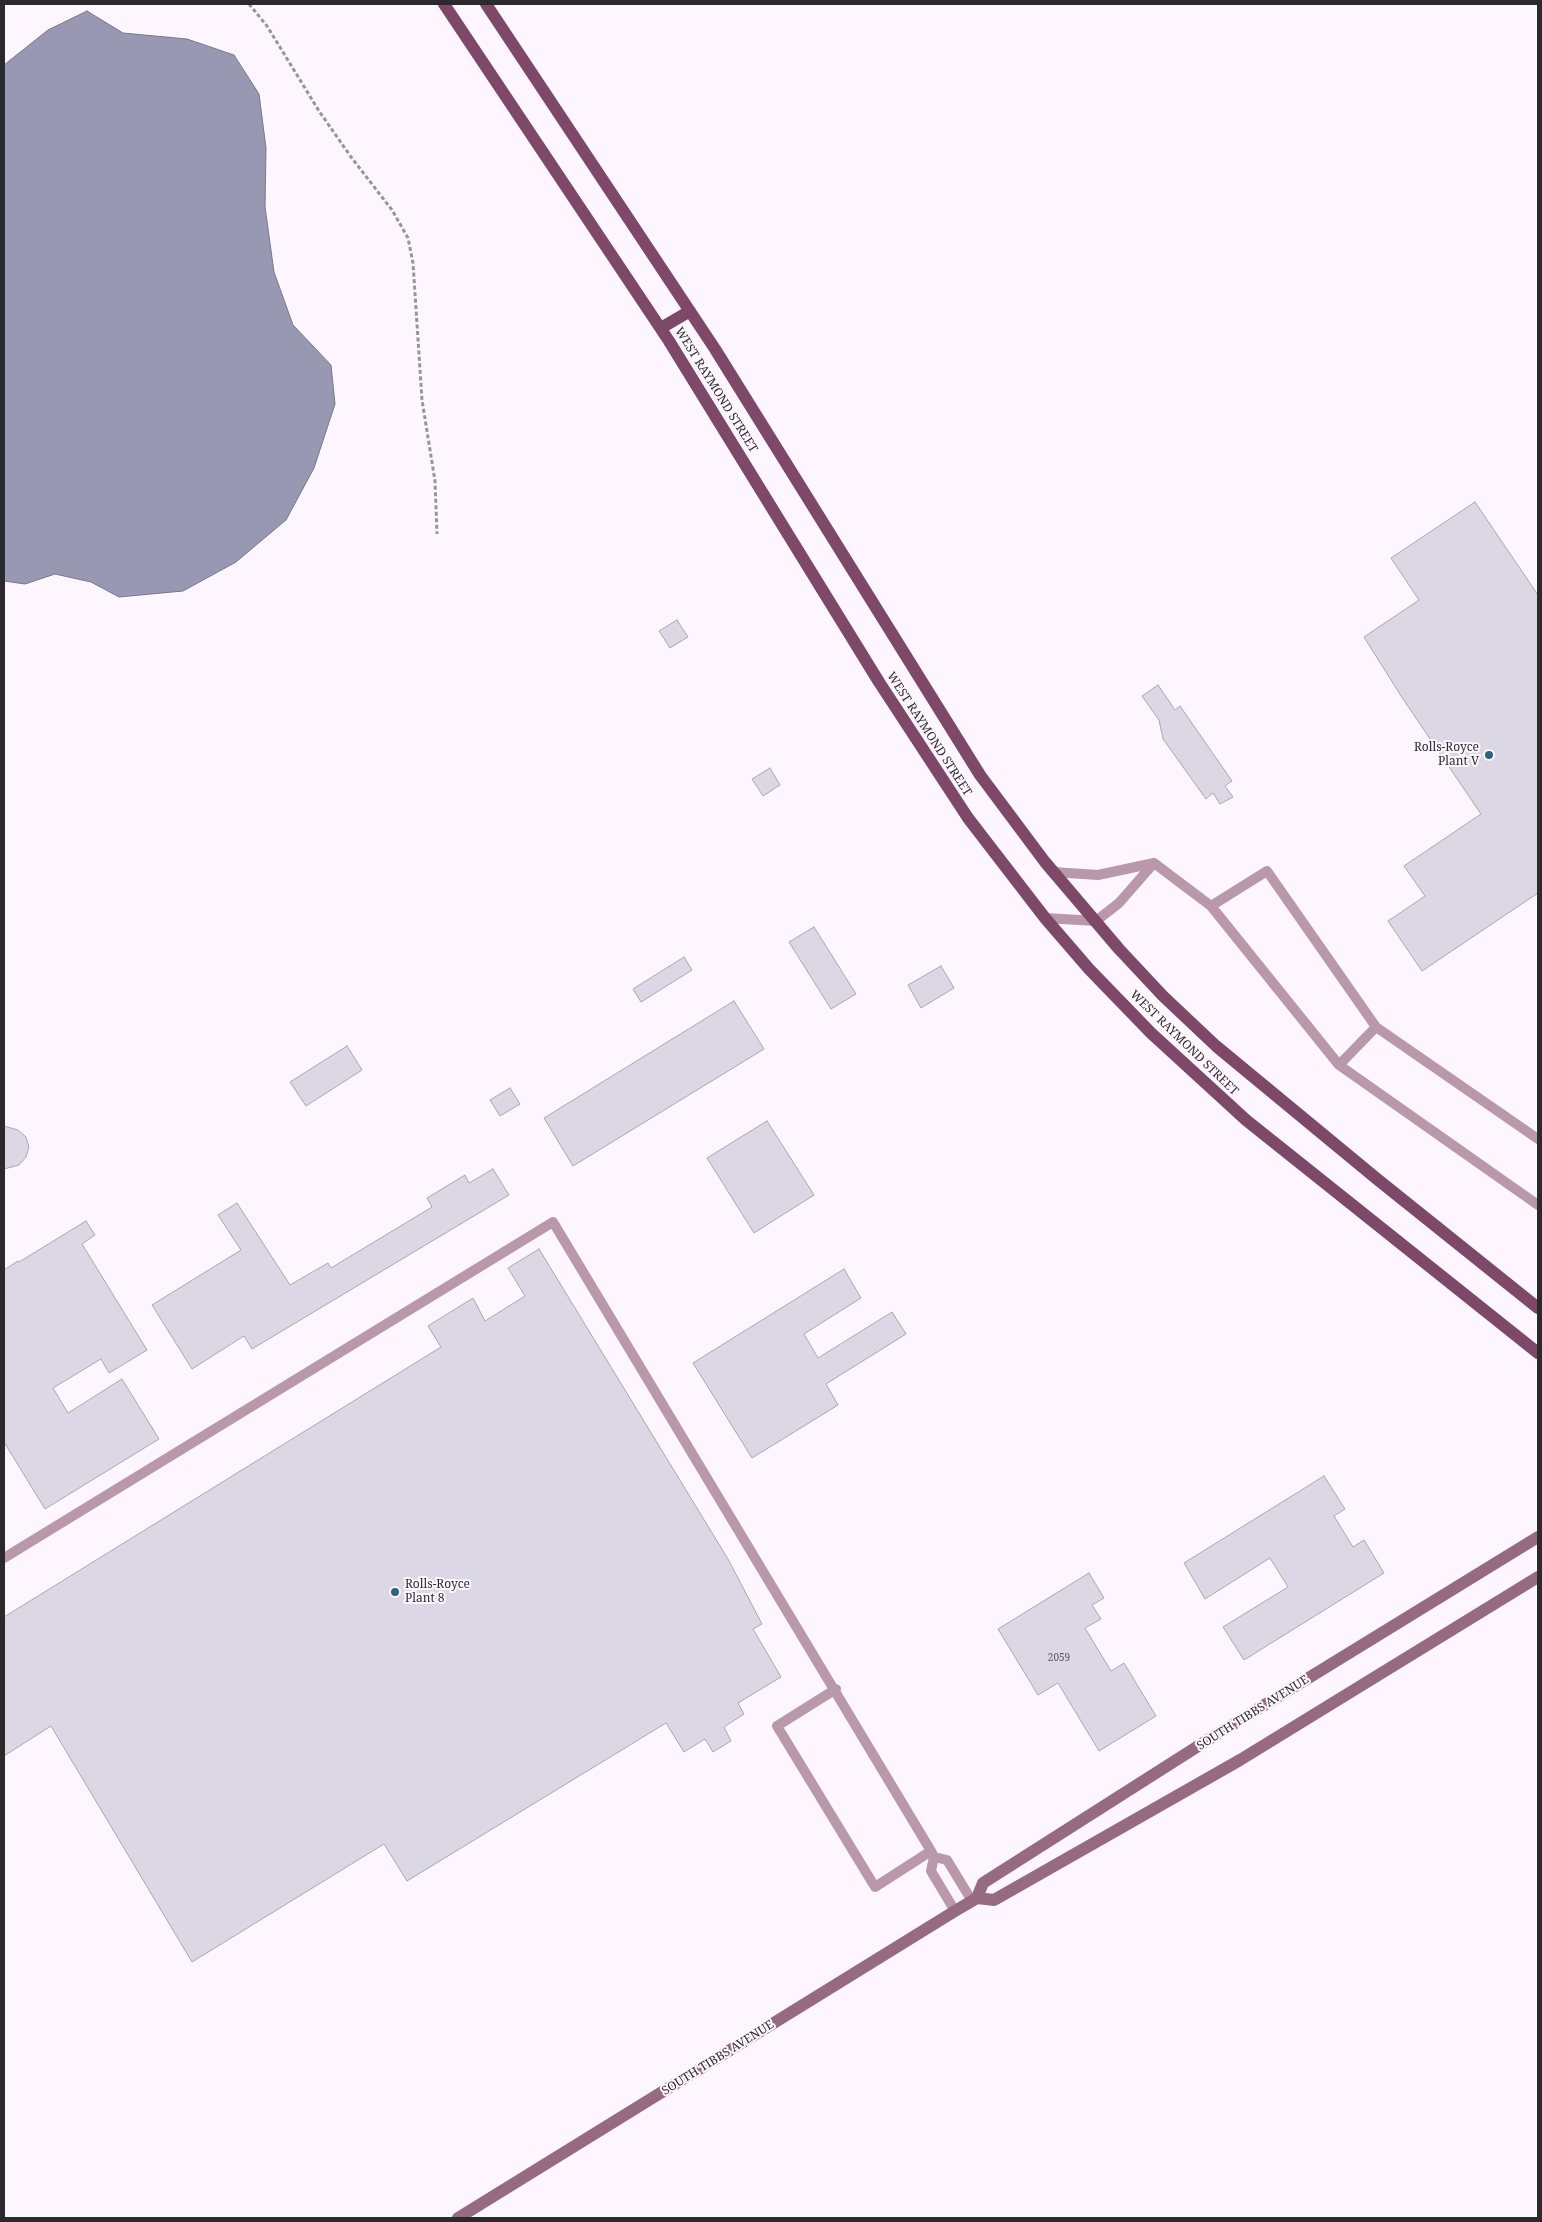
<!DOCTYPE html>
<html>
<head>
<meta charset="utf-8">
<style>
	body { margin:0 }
	#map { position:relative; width:1542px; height:2222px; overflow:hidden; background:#fef6fe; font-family:"Noto Serif",serif }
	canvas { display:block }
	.frame { position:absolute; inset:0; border:5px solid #2c292c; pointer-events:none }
</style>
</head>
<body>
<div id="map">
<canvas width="1542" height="2222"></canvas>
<div class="frame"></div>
</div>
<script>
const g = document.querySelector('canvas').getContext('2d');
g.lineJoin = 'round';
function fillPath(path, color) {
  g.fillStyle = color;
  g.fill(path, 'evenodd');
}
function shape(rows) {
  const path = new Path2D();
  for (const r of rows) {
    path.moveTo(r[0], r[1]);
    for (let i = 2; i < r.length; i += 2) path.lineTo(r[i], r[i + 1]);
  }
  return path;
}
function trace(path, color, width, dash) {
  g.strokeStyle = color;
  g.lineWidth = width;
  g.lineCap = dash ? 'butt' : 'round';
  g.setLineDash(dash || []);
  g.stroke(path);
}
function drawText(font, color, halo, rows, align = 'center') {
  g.font = font + ' "Noto Serif",serif';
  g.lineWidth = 4;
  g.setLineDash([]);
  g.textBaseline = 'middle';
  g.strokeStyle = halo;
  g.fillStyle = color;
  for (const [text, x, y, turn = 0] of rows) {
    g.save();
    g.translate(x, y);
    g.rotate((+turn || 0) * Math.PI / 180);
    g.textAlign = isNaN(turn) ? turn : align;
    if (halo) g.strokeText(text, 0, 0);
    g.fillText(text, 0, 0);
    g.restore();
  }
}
const water = shape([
	[87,11,123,33,187,39,234,55,259,94,266,148,265,207,274,272,293,325,331,365,335,404,314,468,286,520,236,562,183,591,119,597,91,582,55,574,25,584,4,581,4,65,48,30,87,11]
]);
fillPath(water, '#9898b3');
trace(water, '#78778a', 1);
const building = shape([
	[1475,502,1538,595,1538,893,1422,971,1388,921,1425,896,1404,866,1481,814,1401,696,1364,637,1419,600,1391,558,1475,502],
	[677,620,688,637,670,648,659,631,677,620],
	[1158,685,1175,710,1180,706,1232,781,1225,786,1233,797,1220,804,1213,793,1206,799,1163,739,1159,720,1142,696,1158,685],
	[770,768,780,785,763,796,752,779,770,768],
	[814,927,856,994,831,1009,789,942,814,927],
	[684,957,692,970,641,1002,633,989,684,957],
	[941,966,954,988,921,1008,908,985,941,966],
	[734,1001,764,1049,573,1166,544,1118,734,1001],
	[347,1046,362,1070,306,1106,290,1082,347,1046],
	[510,1088,520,1104,500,1116,490,1100,510,1088],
	[767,1121,814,1195,754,1233,707,1158,767,1121],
	[4,1126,18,1130,26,1137,29,1147,26,1157,19,1165,4,1169,4,1126],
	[493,1169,509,1195,252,1349,244,1336,192,1369,152,1305,241,1250,218,1215,237,1203,290,1285,328,1263,331,1268,432,1207,427,1198,465,1175,469,1183,493,1169],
	[86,1221,95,1235,82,1244,147,1350,109,1373,101,1359,53,1388,68,1413,122,1379,159,1439,45,1509,4,1442,4,1270,18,1261,19,1262,86,1221],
	[539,1249,728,1559,762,1624,753,1629,781,1677,738,1703,744,1714,724,1727,731,1741,713,1752,705,1739,684,1752,666,1723,407,1881,384,1844,192,1962,51,1726,4,1756,4,1617,441,1347,428,1326,473,1298,485,1321,525,1296,508,1268,539,1249],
	[844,1269,861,1298,804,1334,818,1358,892,1312,906,1334,826,1384,838,1405,752,1458,693,1363,844,1269],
	[1324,1476,1345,1509,1334,1516,1353,1547,1364,1540,1384,1573,1244,1660,1223,1627,1288,1587,1270,1558,1205,1599,1184,1563,1324,1476],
	[1089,1573,1104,1598,1092,1605,1101,1619,1085,1628,1111,1671,1124,1663,1156,1716,1099,1751,1058,1683,1038,1695,998,1629,1089,1573]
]);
fillPath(building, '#dcd7e4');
trace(building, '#aaa5b1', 1);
trace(shape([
	[249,4,267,26,319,111,351,157,392,210,408,238,413,263,422,400,435,481,437,534]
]), '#9a949a', 3, [4, 2.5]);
trace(shape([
	[1053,872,1098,875,1154,863,1211,906,1339,1065,1538,1205],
	[1211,906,1267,871,1376,1027,1538,1139],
	[1045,918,1096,921,1119,903,1154,863],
	[1339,1065,1376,1027],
	[4,1558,553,1222,931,1851,934,1857,931,1871,955,1911],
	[836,1689,777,1726,875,1887,931,1851],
	[934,1857,947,1860,972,1901]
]), '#b898aa', 10);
trace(shape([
	[977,1898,983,1883,1214,1736,1538,1537],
	[458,2218,955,1911,977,1898,994,1900,1240,1760,1538,1577]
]), '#976a84', 12);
trace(shape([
	[444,4,669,341,879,682,968,818,1045,918,1089,969,1151,1033,1246,1120,1538,1353],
	[486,4,715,349,980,775,1045,862,1119,949,1163,996,1216,1046,1377,1179,1538,1308],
	[661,328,690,311]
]), '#7e4868', 12);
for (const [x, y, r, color] of [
	[1489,755,5,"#2a667e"],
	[395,1592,5,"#2a667e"]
]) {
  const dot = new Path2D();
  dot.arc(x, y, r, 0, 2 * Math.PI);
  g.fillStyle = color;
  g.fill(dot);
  trace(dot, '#fef6fe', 2);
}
drawText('10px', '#58545a', null, [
	["2059",1059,1658]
]);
drawText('12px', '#2c292c', '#fef6fe', [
	["WEST RAYMOND STREET",716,390,58],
	["WEST RAYMOND STREET",929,734,57],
	["WEST RAYMOND STREET",1184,1043,44],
	["SOUTH TIBBS AVENUE",1253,1713,-32],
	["SOUTH TIBBS AVENUE",718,2058,-32]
]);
drawText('12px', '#2c292c', '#fef6fe', [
	["Rolls-Royce",1479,748],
	["Plant V",1479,762],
	["Rolls-Royce",405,1585,"left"],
	["Plant 8",405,1599,"left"]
], 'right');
</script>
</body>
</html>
